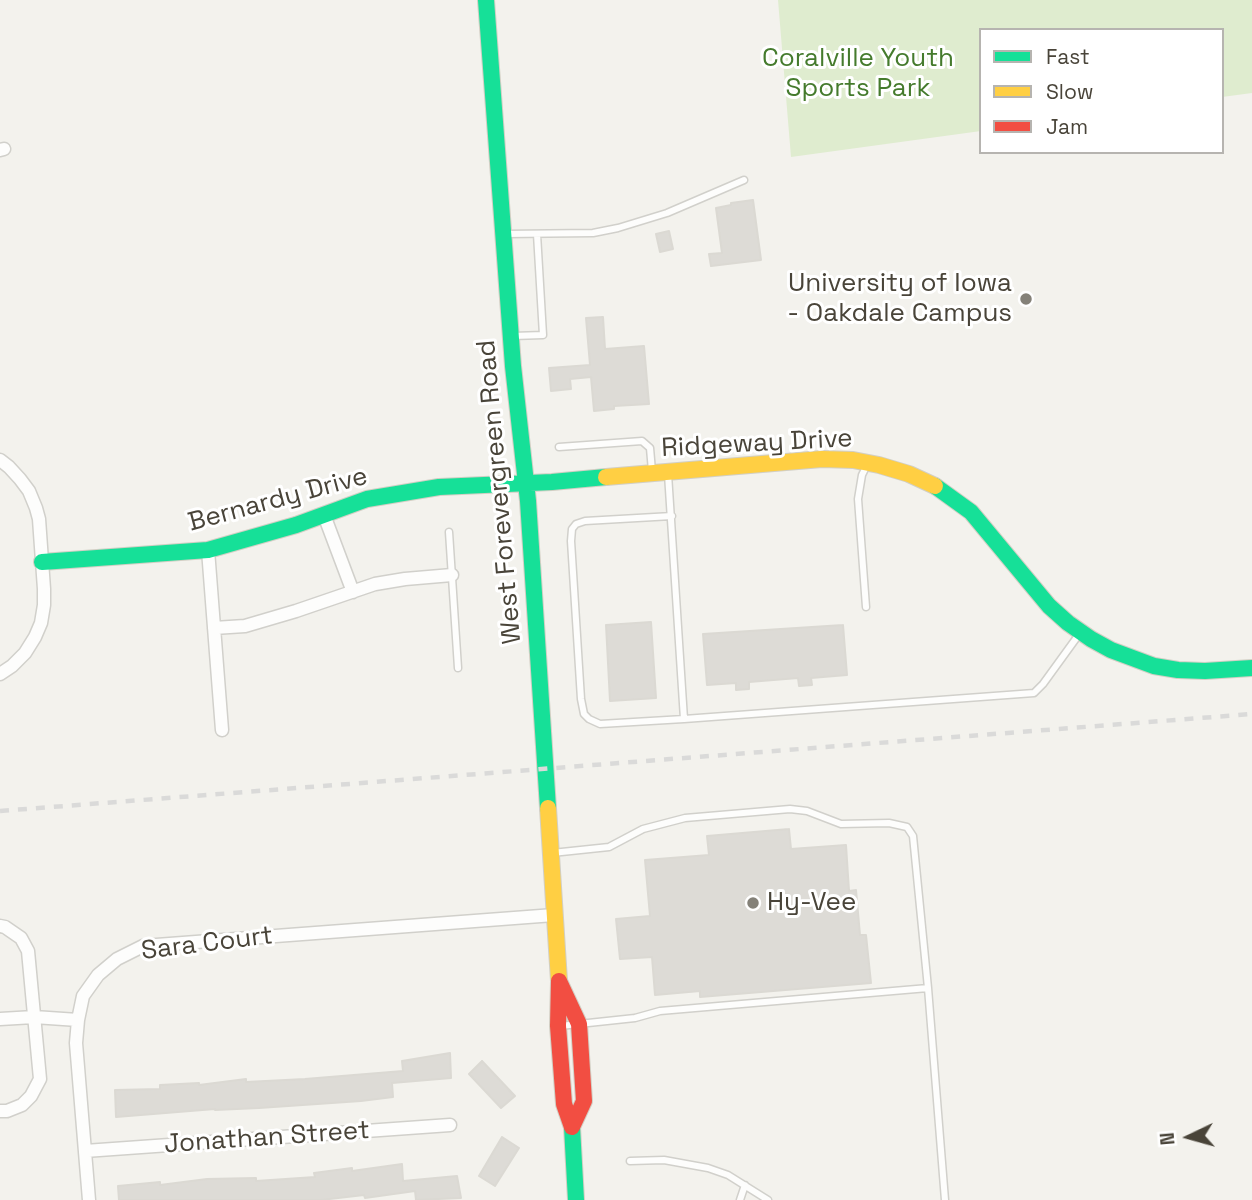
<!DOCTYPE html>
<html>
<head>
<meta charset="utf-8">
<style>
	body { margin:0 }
	#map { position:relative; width:1252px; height:1200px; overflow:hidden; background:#f3f2ed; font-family:"Space Grotesk",sans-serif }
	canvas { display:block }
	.legend { position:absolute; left:979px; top:28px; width:245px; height:126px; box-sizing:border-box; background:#fff; border:2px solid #b6b4b0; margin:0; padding:9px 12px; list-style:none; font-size:21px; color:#494439 }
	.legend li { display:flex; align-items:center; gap:14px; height:35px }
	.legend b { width:35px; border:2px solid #b6b4b0 }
	.north { position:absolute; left:1154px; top:1102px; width:70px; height:70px; -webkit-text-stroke:5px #fff; paint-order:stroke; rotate:265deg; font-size:19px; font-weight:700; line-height:28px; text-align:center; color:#494439 }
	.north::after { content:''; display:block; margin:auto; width:24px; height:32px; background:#494439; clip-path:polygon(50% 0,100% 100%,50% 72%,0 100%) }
</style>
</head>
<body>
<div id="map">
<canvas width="1252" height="1200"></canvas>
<ul class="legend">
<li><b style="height:9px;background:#16e098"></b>Fast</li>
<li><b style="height:9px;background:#ffcf43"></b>Slow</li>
<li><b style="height:9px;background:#f24e42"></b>Jam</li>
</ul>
<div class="north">N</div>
</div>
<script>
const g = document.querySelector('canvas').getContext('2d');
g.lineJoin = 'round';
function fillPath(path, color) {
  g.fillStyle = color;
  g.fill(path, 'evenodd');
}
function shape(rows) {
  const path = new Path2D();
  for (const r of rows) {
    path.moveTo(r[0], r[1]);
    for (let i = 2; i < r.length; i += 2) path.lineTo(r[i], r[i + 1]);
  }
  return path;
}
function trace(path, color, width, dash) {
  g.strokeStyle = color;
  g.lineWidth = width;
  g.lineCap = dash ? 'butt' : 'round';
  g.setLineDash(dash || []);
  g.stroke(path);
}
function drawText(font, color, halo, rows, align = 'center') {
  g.font = font + ' "Space Grotesk",sans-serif';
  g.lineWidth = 6;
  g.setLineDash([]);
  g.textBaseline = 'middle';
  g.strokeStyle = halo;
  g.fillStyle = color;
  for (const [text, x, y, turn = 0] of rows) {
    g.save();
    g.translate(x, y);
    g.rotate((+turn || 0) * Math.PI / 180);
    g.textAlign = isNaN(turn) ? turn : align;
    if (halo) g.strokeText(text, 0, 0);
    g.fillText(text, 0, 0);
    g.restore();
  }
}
fillPath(shape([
	[778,0,1252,0,1252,93,1222,97,1222,30,981,30,981,131,791,157]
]), '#dfeccf');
const building = shape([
	[753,200,761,260,711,266,709,254,722,253,716,208,731,205,731,203,753,200],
	[669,231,673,249,660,252,656,234,669,231],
	[603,317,605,349,644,346,649,404,614,406,614,409,594,411,591,377,570,379,571,389,551,391,549,368,590,365,586,318,603,317],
	[651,622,656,698,610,701,606,625,651,622],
	[843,625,847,675,811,678,812,685,799,686,798,678,749,682,749,689,736,690,736,683,707,685,703,634,843,625],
	[789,829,791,849,846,845,849,891,856,890,860,935,866,935,871,983,700,997,700,991,655,995,652,957,620,959,616,919,650,916,645,860,709,855,707,836,789,829],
	[450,1053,451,1078,392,1083,393,1097,361,1101,259,1108,215,1110,215,1109,116,1117,115,1090,160,1089,160,1085,199,1083,199,1085,246,1079,246,1082,305,1079,403,1071,402,1061,450,1053],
	[482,1061,515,1096,501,1108,469,1074,482,1061],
	[502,1137,519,1148,495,1186,479,1176,502,1137],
	[402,1164,403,1181,457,1176,461,1198,416,1200,415,1191,365,1198,364,1195,321,1200,119,1200,118,1186,160,1182,160,1185,207,1179,256,1178,256,1181,315,1177,314,1173,352,1168,352,1171,402,1164]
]);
fillPath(building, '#dddbd6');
trace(building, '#dbd9d3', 2);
const lane = shape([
	[505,234,593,233,618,228,667,213,744,180],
	[513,336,543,335,537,234],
	[559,447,642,441,650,448,652,471],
	[668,474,684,719,1034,693,1043,684,1080,633],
	[672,516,585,521,576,524,572,529,571,541,581,699,584,714,589,719,600,724,684,719],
	[449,532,458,668],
	[866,607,858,499,862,475,867,465],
	[552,853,609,847,643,829,685,818,790,809,807,811,841,824,889,823,907,827,913,836,928,988,660,1011,635,1018,560,1026],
	[928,988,945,1200],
	[630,1161,664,1160,708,1168,728,1175,768,1200],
	[740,1200,745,1185]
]);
const street = shape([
	[0,150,4,149],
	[0,460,9,467,20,479,29,491,36,508,39,519,44,589,44,605,41,623,35,637,25,653,12,666,0,674],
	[324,515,353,592],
	[208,550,222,730],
	[214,628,245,626,296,611,375,584,405,579,452,575],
	[0,926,5,927,21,938,28,951,40,1079,31,1096,22,1105,7,1111,0,1111],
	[0,1019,34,1017,78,1020],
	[85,1151,450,1125],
	[89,1200,76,1043,78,1020,83,996,98,975,117,959,143,946,554,915]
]);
const fast = shape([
	[486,0,513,366,528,501,548,808],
	[935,486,971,512,1049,606,1068,623,1091,639,1111,650,1154,666,1178,670,1205,671,1252,668],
	[42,562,208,550,296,525,367,499,439,487,552,482,606,477],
	[572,1127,576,1200]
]);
const slow = shape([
	[606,477,822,459,853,460,879,465,909,474,935,486],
	[548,808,559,981]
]);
const jam = shape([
	[559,981,579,1024,584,1101,572,1127,564,1104,558,1026,559,981]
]);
trace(lane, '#d1d0cb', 9);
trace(street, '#d1d0cb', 15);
trace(fast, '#d2cfc4', 18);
trace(slow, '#d2cfc4', 18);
trace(jam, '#d2cfc4', 18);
trace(lane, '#fdfdfc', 6);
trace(street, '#fdfdfc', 12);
trace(fast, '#16e098', 16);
trace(slow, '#ffcf43', 16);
trace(jam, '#f24e42', 16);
trace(shape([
	[0,811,1252,714]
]), '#dadad9', 4.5, [9, 9]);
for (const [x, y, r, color] of [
	[1026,299,7,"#848178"],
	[753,903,7,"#848178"]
]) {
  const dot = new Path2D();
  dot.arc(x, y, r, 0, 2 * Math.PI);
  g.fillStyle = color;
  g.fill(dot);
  trace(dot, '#fff', 2.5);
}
drawText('26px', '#457b2d', '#fff', [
	["Coralville Youth",858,59],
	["Sports Park",858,89]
]);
drawText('26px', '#494439', '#fff', [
	["University of Iowa",1012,284],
	["- Oakdale Campus",1012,314],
	["Hy-Vee",767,903,"left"]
], 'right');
drawText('26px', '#494439', '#fff', [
	["Ridgeway Drive",757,444,-3],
	["West Forevergreen Road",500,492,-95],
	["Bernardy Drive",278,500,-15],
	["Sara Court",207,944,-7],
	["Jonathan Street",267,1138,-4]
]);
</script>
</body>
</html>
